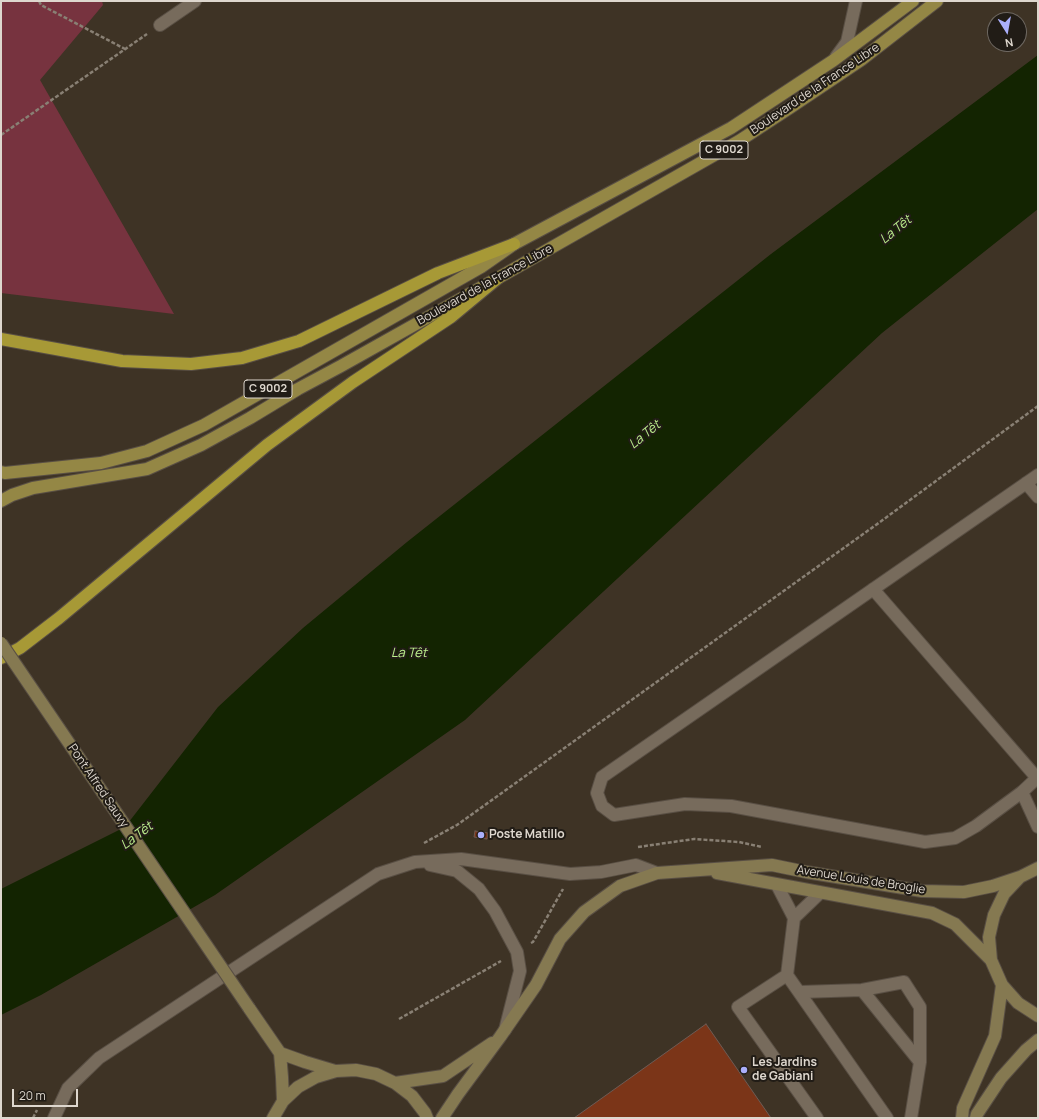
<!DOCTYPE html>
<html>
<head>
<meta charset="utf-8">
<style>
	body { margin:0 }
	#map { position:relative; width:1039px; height:1119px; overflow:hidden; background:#3e3325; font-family:Manrope,sans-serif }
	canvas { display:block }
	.frame { position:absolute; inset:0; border:2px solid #ded7ce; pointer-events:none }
	.north { position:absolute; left:987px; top:12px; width:40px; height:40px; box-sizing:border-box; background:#211c16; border:1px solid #6d6760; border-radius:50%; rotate:169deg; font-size:11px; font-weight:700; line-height:16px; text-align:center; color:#ded7ce }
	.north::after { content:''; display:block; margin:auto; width:14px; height:18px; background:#abaffb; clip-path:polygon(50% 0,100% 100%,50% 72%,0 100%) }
	.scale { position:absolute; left:12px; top:1089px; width:66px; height:18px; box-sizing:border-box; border:2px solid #ded7ce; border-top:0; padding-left:5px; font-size:12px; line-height:14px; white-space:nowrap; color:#ded7ce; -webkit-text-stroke:3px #211c16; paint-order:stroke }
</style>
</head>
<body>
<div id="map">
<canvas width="1039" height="1119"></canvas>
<div class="frame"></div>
<div class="north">N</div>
<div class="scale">20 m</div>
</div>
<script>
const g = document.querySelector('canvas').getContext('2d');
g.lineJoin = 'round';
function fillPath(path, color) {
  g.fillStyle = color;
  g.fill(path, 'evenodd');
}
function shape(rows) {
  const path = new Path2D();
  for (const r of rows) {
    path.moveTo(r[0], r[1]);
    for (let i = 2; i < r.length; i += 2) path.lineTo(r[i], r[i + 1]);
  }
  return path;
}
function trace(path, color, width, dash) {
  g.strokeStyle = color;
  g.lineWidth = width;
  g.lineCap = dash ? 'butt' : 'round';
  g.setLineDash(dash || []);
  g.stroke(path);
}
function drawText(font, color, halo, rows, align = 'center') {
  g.font = font + ' Manrope,sans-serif';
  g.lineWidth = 4;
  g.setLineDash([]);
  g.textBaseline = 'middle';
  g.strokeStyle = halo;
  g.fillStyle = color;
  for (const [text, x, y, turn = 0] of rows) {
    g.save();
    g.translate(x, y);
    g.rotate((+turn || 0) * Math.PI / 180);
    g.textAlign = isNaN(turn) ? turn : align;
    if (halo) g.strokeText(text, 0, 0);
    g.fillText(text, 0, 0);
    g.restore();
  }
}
fillPath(shape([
	[1,1,102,1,103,5,40,80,174,314,1,293]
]), '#77333f');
fillPath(shape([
	[1038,55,1038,209,882,333,465,720,215,895,41,995,1,1015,1,889,125,827,218,707,303,628,407,542,771,254]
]), '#132401');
const building = shape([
	[475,831,488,833,487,839,474,837,475,831],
	[706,1024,771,1118,574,1118,706,1024]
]);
fillPath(building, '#7b3518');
trace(building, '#6e5b54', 1);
const lane = shape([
	[1038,475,602,777,597,793,602,806,614,815,685,804,731,806,925,842,955,838,976,826,1022,792,1038,777],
	[1026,483,1038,497],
	[873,589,1037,778],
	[1022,792,1038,827],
	[777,885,794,918,787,975],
	[794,918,820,893],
	[862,990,920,1062,911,1118],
	[800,992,862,990,904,982,920,1007,920,1062],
	[817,1118,738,1007,787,975,887,1118]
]);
const street = shape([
	[160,25,195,1],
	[836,57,847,42,856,1],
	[430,865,457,871,479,889,495,911,517,952,520,971,505,1030],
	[54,1118,68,1088,99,1058,378,874,415,862,461,859,570,874,601,872,636,865,657,873]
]);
const secondary = shape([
	[1038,868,1020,877,1004,894,994,915,989,937,991,960,1002,985,1018,1003,1038,1016],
	[717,873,932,913,955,924,991,960],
	[249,1008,280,1053,282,1077,283,1101],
	[280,1053,305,1062,335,1071],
	[395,1083,443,1076,492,1043],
	[273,1118,283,1101,298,1087,316,1077,336,1071,356,1070,376,1074,395,1083,412,1096,425,1113,427,1118],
	[442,1118,458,1094,500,1037,536,985,560,939,584,912,620,886,657,873,772,865,806,872,922,891,964,892,993,886,1020,877],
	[962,1118,963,1108,995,1036,1002,985],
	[976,1118,977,1114,1001,1078,1026,1050,1038,1040]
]);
const primary = shape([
	[1,472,5,473,101,463,147,451,204,425,481,267,514,244,731,128,834,60,913,1],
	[1,501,12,495,33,488,147,469,201,445,250,418,298,389,341,366,498,278,739,141,791,107,861,60,937,1]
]);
const highway = shape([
	[1,339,122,361,191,364,242,358,299,341,438,273,514,244],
	[1,658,20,648,59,618,267,445,353,382,451,317,498,278]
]);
trace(lane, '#594f44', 14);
trace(street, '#594f44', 14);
trace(secondary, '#594f44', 14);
trace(primary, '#594f44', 14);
trace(highway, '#594f44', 14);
trace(shape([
	[39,1,41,5,125,49],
	[1,135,147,34],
	[424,843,457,825,880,522,1038,406],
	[638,847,694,839,739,842,762,847],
	[531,943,533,942,563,889],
	[399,1019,501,961],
	[33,1118,37,1110]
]), '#898074', 2.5, [4, 2]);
trace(lane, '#776b5c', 12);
trace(street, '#776b5c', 12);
trace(secondary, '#857951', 12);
trace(primary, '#948745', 12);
trace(highway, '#a79936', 12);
const secondaryBridge = shape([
	[1,643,249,1008]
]);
trace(secondaryBridge, '#594f44', 14, []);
trace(secondaryBridge, '#857951', 12);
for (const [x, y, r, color] of [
	[481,835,4,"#abaffb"],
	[744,1070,4,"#abaffb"]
]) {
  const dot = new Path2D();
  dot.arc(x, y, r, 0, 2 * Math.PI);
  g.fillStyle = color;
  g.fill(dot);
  trace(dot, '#211c16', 1.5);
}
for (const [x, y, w] of [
	[724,150,48],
	[268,389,48]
]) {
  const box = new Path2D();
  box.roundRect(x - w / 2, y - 9, w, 18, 3);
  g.fillStyle = '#211c16';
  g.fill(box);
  trace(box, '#ded7ce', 1);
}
drawText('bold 11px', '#ded7ce', null, [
	["C 9002",724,150],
	["C 9002",268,389]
]);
drawText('12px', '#ded7ce', '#211c16', [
	["Boulevard de la France Libre",815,89,-34],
	["Boulevard de la France Libre",485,285,-29],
	["Pont Alfred Sauvy",98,786,56],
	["Avenue Louis de Broglie",861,880,9]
]);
drawText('bold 12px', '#ded7ce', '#211c16', [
	["Poste Matillo",489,835],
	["Les Jardins",752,1063],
	["de Gabiani",752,1077]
], 'left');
drawText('italic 13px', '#bdf08e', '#211c16', [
	["La Têt",896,230,-39],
	["La Têt",645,435,-39],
	["La Têt",409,653],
	["La Têt",137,836,-37]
]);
</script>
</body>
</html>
